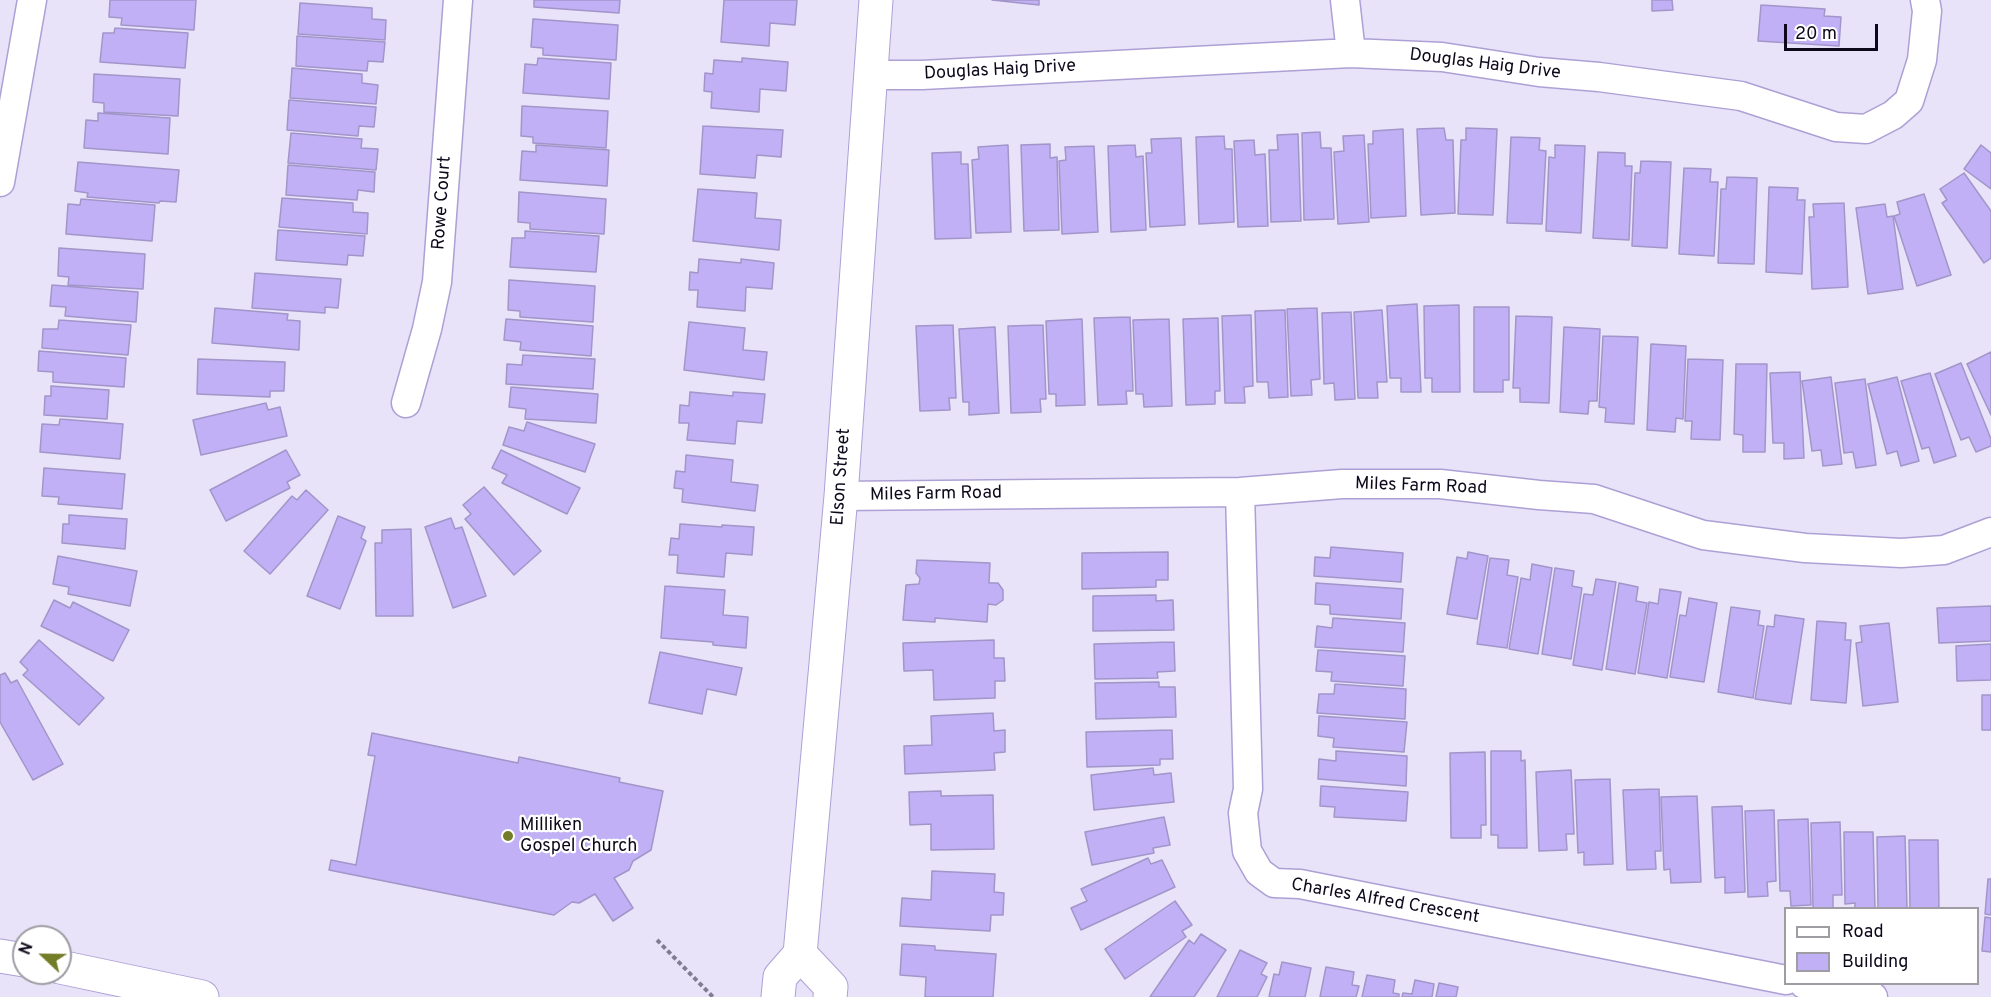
<!DOCTYPE html>
<html>
<head>
<meta charset="utf-8">
<style>
	body { margin:0 }
	#map { position:relative; width:1991px; height:997px; overflow:hidden; background:#e8e3f9; font-family:Overpass,sans-serif }
	canvas { display:block }
	.legend { position:absolute; left:1784px; top:907px; width:195px; height:78px; box-sizing:border-box; background:#fff; border:2px solid #9f9ca4; margin:0; padding:8px 10px; list-style:none; font-size:18px; color:#0e081b }
	.legend li { display:flex; align-items:center; gap:12px; height:30px }
	.legend b { width:30px; border:2px solid #9f9ca4 }
	.north { position:absolute; left:12px; top:925px; width:60px; height:60px; box-sizing:border-box; background:#fff; border:2px solid #9f9ca4; border-radius:50%; rotate:292deg; font-size:16px; font-weight:700; line-height:24px; text-align:center; color:#0e081b }
	.north::after { content:''; display:block; margin:auto; width:21px; height:27px; background:#737d28; clip-path:polygon(50% 0,100% 100%,50% 72%,0 100%) }
	.scale { position:absolute; left:1784px; top:24px; width:94px; height:27px; box-sizing:border-box; border:3px solid #0e081b; border-top:0; padding-left:8px; font-size:18px; line-height:21px; white-space:nowrap; color:#0e081b; -webkit-text-stroke:4px #fff; paint-order:stroke }
</style>
</head>
<body>
<div id="map">
<canvas width="1991" height="997"></canvas>
<ul class="legend">
<li><b style="height:8px;background:#fff"></b>Road</li>
<li><b style="height:16px;background:#c1b0f5"></b>Building</li>
</ul>
<div class="north">N</div>
<div class="scale">20 m</div>
</div>
<script>
const g = document.querySelector('canvas').getContext('2d');
g.lineJoin = 'round';
function fillPath(path, color) {
  g.fillStyle = color;
  g.fill(path, 'evenodd');
}
function shape(rows) {
  const path = new Path2D();
  for (const r of rows) {
    path.moveTo(r[0], r[1]);
    for (let i = 2; i < r.length; i += 2) path.lineTo(r[i], r[i + 1]);
  }
  return path;
}
function trace(path, color, width, dash) {
  g.strokeStyle = color;
  g.lineWidth = width;
  g.lineCap = dash ? 'butt' : 'round';
  g.setLineDash(dash || []);
  g.stroke(path);
}
function drawText(font, color, halo, rows, align = 'center') {
  g.font = font + ' Overpass,sans-serif';
  g.lineWidth = 4.5;
  g.setLineDash([]);
  g.textBaseline = 'middle';
  g.strokeStyle = halo;
  g.fillStyle = color;
  for (const [text, x, y, turn = 0] of rows) {
    g.save();
    g.translate(x, y);
    g.rotate((+turn || 0) * Math.PI / 180);
    g.textAlign = isNaN(turn) ? turn : align;
    if (halo) g.strokeText(text, 0, 0);
    g.fillText(text, 0, 0);
    g.restore();
  }
}
const building = shape([
	[110,0,196,0,194,30,121,25,122,18,109,17,110,0],
	[534,0,620,0,619,13,534,7,534,0],
	[724,0,797,0,795,25,770,23,769,46,721,42,724,0],
	[992,0,1039,0,1039,5,992,0],
	[1652,0,1672,0,1673,10,1652,11,1652,0],
	[300,3,372,8,372,19,386,20,385,40,298,34,300,3],
	[1761,5,1825,9,1824,16,1841,17,1839,46,1758,41,1761,5],
	[533,19,618,25,616,60,543,55,543,48,531,47,533,19],
	[115,28,188,33,185,68,100,62,103,33,114,33,115,28],
	[297,36,385,42,383,62,368,61,367,71,296,66,297,36],
	[538,58,611,63,609,99,523,93,525,64,537,65,538,58],
	[742,58,788,62,786,91,760,89,759,112,711,108,712,92,704,91,705,73,713,74,714,60,742,62,742,58],
	[292,68,362,74,362,83,378,85,376,104,290,98,292,68],
	[94,74,180,79,178,116,104,112,104,103,93,102,94,74],
	[289,100,376,107,374,127,359,126,358,136,287,130,289,100],
	[522,106,608,111,606,148,533,143,533,137,521,136,522,106],
	[98,113,170,118,168,154,84,148,86,120,98,121,98,113],
	[703,126,783,130,781,157,757,155,755,178,700,174,703,126],
	[1444,128,1446,140,1453,140,1455,213,1421,215,1417,129,1444,128],
	[1466,128,1497,129,1493,215,1458,214,1461,140,1466,140,1466,128],
	[1403,129,1406,216,1371,218,1368,144,1373,144,1373,131,1403,129],
	[1320,132,1321,148,1331,148,1334,219,1304,220,1302,133,1320,132],
	[291,133,362,139,361,148,378,149,376,170,288,163,291,133],
	[1298,134,1301,221,1271,222,1269,150,1278,150,1277,135,1298,134],
	[1364,135,1369,222,1338,224,1334,152,1344,151,1343,136,1364,135],
	[1224,136,1225,149,1232,149,1234,222,1199,224,1196,137,1224,136],
	[1511,137,1540,138,1539,150,1546,151,1542,224,1507,223,1511,137],
	[1180,138,1181,138,1185,225,1150,227,1146,153,1152,153,1151,139,1180,138],
	[1254,140,1255,155,1265,154,1268,226,1238,227,1234,141,1254,140],
	[1050,144,1050,158,1057,157,1059,230,1024,231,1021,145,1050,144],
	[536,145,609,150,607,186,520,180,522,151,536,152,536,145],
	[1008,145,1011,232,976,233,972,160,979,159,978,147,1008,145],
	[1135,145,1136,157,1143,156,1146,230,1111,232,1108,146,1135,145],
	[1555,145,1585,146,1581,233,1546,231,1549,157,1555,158,1555,145],
	[1981,145,1991,153,1991,189,1964,169,1981,145],
	[1094,146,1098,232,1062,234,1059,161,1066,160,1065,147,1094,146],
	[961,152,961,164,968,164,971,238,935,239,932,153,961,152],
	[1598,152,1625,153,1625,166,1632,166,1629,240,1593,238,1598,152],
	[1641,161,1671,162,1667,248,1632,246,1635,173,1640,173,1641,161],
	[78,162,179,170,176,202,160,201,159,203,87,197,88,193,75,191,78,162],
	[288,165,375,172,374,192,358,190,357,200,286,195,288,165],
	[1684,168,1711,169,1710,182,1718,182,1714,256,1679,254,1684,168],
	[1964,173,1991,211,1991,258,1984,263,1942,203,1947,200,1940,189,1964,173],
	[1727,177,1757,178,1754,264,1718,263,1721,189,1726,189,1727,177],
	[1769,187,1798,188,1797,200,1805,200,1802,274,1766,272,1769,187],
	[698,189,757,193,755,218,781,220,779,250,693,241,698,189],
	[519,192,606,199,604,234,530,229,530,223,518,222,519,192],
	[1924,194,1951,275,1917,286,1894,216,1900,214,1897,202,1924,194],
	[282,198,353,203,353,212,368,213,367,234,279,227,282,198],
	[81,199,155,205,152,241,66,234,68,204,80,205,81,199],
	[1844,203,1848,287,1812,289,1809,217,1814,217,1813,204,1844,203],
	[1885,204,1887,217,1893,216,1903,289,1868,294,1856,208,1885,204],
	[278,230,365,236,363,256,348,255,347,265,276,260,278,230],
	[525,231,599,236,596,272,510,267,512,238,525,238,525,231],
	[59,248,145,254,143,289,68,285,69,277,58,276,59,248],
	[699,259,741,263,741,259,774,263,772,289,746,287,745,311,697,307,698,290,689,290,690,272,698,273,699,259],
	[255,273,341,279,338,308,325,307,325,313,252,308,255,273],
	[509,280,595,286,593,322,520,317,520,311,508,310,509,280],
	[52,285,138,292,136,322,65,316,66,307,50,306,52,285],
	[1417,304,1421,392,1401,392,1401,378,1390,378,1387,306,1417,304],
	[1459,305,1460,392,1432,392,1432,378,1425,378,1424,306,1459,305],
	[1474,307,1509,307,1509,380,1503,380,1503,392,1474,392,1474,307],
	[215,308,288,314,287,320,300,321,299,350,212,343,215,308],
	[1317,308,1320,379,1311,380,1312,395,1291,396,1287,309,1317,308],
	[1285,310,1288,397,1269,398,1268,382,1257,382,1255,311,1285,310],
	[1382,310,1387,382,1377,382,1378,398,1358,398,1354,312,1382,310],
	[1351,312,1355,399,1335,400,1334,383,1324,384,1322,313,1351,312],
	[1251,315,1253,386,1244,387,1245,403,1225,403,1222,316,1251,315],
	[1516,316,1552,317,1549,403,1520,402,1520,388,1513,388,1516,316],
	[1130,317,1133,391,1126,391,1127,404,1098,405,1094,318,1130,317],
	[1218,318,1220,391,1215,391,1215,404,1186,405,1183,319,1218,318],
	[506,319,593,326,591,356,520,350,521,342,504,340,506,319],
	[1082,319,1085,405,1056,406,1056,394,1049,394,1046,321,1082,319],
	[1169,319,1172,406,1144,407,1143,394,1136,394,1133,320,1169,319],
	[59,320,131,325,128,355,42,348,43,329,58,329,59,320],
	[689,322,745,328,743,350,767,352,764,380,684,370,689,322],
	[953,325,956,398,949,398,950,410,920,411,916,326,953,325],
	[1043,325,1046,399,1040,399,1041,412,1011,413,1008,326,1043,325],
	[995,327,999,413,969,415,969,402,963,402,959,329,995,327],
	[1564,327,1600,329,1597,401,1589,401,1588,414,1560,412,1564,327],
	[1603,336,1638,337,1634,424,1605,422,1606,408,1599,407,1603,336],
	[1651,344,1686,346,1683,419,1676,418,1675,432,1647,430,1651,344],
	[39,351,126,358,124,387,53,382,53,372,38,371,39,351],
	[1991,352,1991,415,1967,364,1991,352],
	[523,355,595,359,593,389,506,384,507,364,522,365,523,355],
	[198,359,285,362,284,391,270,391,270,397,197,394,198,359],
	[1688,359,1723,360,1720,440,1691,439,1692,421,1685,421,1688,359],
	[1961,363,1991,439,1991,446,1976,452,1969,437,1961,440,1935,374,1961,363],
	[1736,364,1767,364,1765,452,1743,452,1743,435,1734,434,1736,364],
	[1800,372,1804,458,1784,459,1784,443,1773,443,1770,373,1800,372],
	[1930,373,1956,456,1934,463,1929,447,1922,449,1901,381,1930,373],
	[1831,377,1842,464,1823,466,1821,450,1812,451,1802,381,1831,377],
	[1897,377,1919,461,1901,466,1897,451,1887,454,1868,384,1897,377],
	[1865,379,1876,465,1856,468,1853,452,1844,453,1835,383,1865,379],
	[51,386,109,390,107,419,44,415,45,396,51,396,51,386],
	[511,387,598,394,596,423,525,419,526,409,509,407,511,387],
	[690,392,733,396,733,392,765,394,762,423,737,421,735,444,687,440,689,423,679,423,680,405,689,406,690,392],
	[266,403,268,410,280,407,287,436,201,455,193,420,266,403],
	[60,419,123,424,120,459,40,452,42,424,59,425,60,419],
	[527,422,595,444,585,472,503,445,509,427,524,431,527,422],
	[286,450,300,475,287,482,290,488,226,521,210,490,286,450],
	[501,450,580,488,567,514,502,483,507,475,492,468,501,450],
	[686,455,733,460,731,482,758,485,755,511,682,502,683,489,674,488,676,471,685,472,686,455],
	[44,468,125,474,122,509,58,504,59,497,42,496,44,468],
	[484,487,541,551,514,575,465,519,471,514,463,505,484,487],
	[306,490,328,510,270,574,244,551,292,496,297,500,306,490],
	[69,515,127,519,125,549,62,543,63,524,69,524,69,515],
	[338,516,365,527,361,538,366,541,340,609,307,596,338,516],
	[451,518,455,529,462,527,486,596,453,608,425,527,451,518],
	[680,524,722,527,722,525,754,527,752,555,726,553,724,577,677,573,678,555,669,555,671,538,679,539,680,524],
	[411,529,413,616,376,616,375,543,382,543,382,530,411,529],
	[1331,547,1403,553,1401,582,1314,576,1315,557,1330,558,1331,547],
	[1168,552,1168,580,1156,580,1156,587,1082,589,1082,553,1168,552],
	[1468,552,1488,556,1477,619,1447,614,1457,557,1467,559,1468,552],
	[58,556,137,571,130,606,68,594,69,587,53,584,58,556],
	[1490,558,1509,560,1507,575,1518,577,1507,648,1477,644,1490,558],
	[917,560,990,563,989,583,998,583,1003,590,1003,600,996,605,988,604,987,622,935,618,935,622,903,620,906,585,919,584,920,578,916,573,917,560],
	[1532,564,1552,568,1538,654,1509,649,1521,578,1530,580,1532,564],
	[1555,568,1574,571,1572,586,1582,588,1571,659,1542,654,1555,568],
	[1596,579,1616,582,1602,670,1573,665,1584,594,1593,595,1596,579],
	[1316,583,1403,589,1401,619,1330,614,1330,605,1315,604,1316,583],
	[1619,583,1638,587,1636,601,1647,603,1635,674,1606,669,1619,583],
	[665,586,725,590,723,615,748,617,746,648,713,645,713,642,661,638,665,586],
	[1660,589,1681,592,1667,678,1638,673,1649,602,1658,604,1660,589],
	[1156,595,1156,601,1173,600,1174,630,1093,631,1093,596,1156,595],
	[1689,598,1717,603,1704,682,1670,677,1680,615,1686,616,1689,598],
	[54,600,70,608,73,602,129,630,113,661,41,626,54,600],
	[1991,606,1991,641,1939,643,1937,608,1991,606],
	[1731,607,1760,611,1758,625,1764,626,1753,698,1718,692,1731,607],
	[1775,615,1804,619,1791,704,1755,699,1767,626,1774,627,1775,615],
	[1333,618,1405,623,1403,652,1315,647,1317,626,1332,628,1333,618],
	[1817,621,1846,623,1845,640,1851,640,1846,703,1811,700,1817,621],
	[1889,623,1898,702,1863,706,1856,643,1862,642,1860,626,1889,623],
	[39,640,104,698,79,725,23,675,28,670,20,662,39,640],
	[994,640,994,658,1004,658,1005,681,995,681,995,698,934,700,933,670,904,671,903,643,994,640],
	[1174,642,1175,671,1157,672,1158,678,1095,679,1094,644,1174,642],
	[1991,644,1991,680,1957,681,1956,646,1991,644],
	[1318,650,1405,656,1403,686,1331,681,1332,672,1316,671,1318,650],
	[660,652,742,668,736,695,707,689,702,714,649,703,660,652],
	[5,673,11,683,17,680,63,764,33,780,0,722,0,675,5,673],
	[1159,682,1159,687,1175,687,1176,717,1096,719,1095,683,1159,682],
	[1335,684,1406,689,1405,719,1317,713,1319,694,1334,694,1335,684],
	[1982,695,1991,695,1991,730,1982,730,1982,695],
	[993,713,994,731,1005,730,1005,752,994,753,995,770,905,774,904,746,932,745,931,716,993,713],
	[1319,716,1407,722,1404,752,1333,747,1334,738,1318,736,1319,716],
	[1172,730,1173,759,1160,759,1160,765,1087,767,1086,732,1172,730],
	[372,733,518,763,519,757,620,778,619,782,663,791,651,850,633,861,629,870,614,878,633,908,613,921,595,894,579,903,572,902,554,915,329,870,331,860,356,865,375,756,368,755,372,733],
	[1336,751,1407,756,1406,786,1318,779,1319,759,1336,761,1336,751],
	[1491,751,1521,751,1521,761,1525,760,1527,848,1498,848,1498,835,1491,835,1491,751],
	[1485,752,1486,825,1481,825,1481,838,1451,838,1450,753,1485,752],
	[1153,768,1154,775,1171,773,1174,802,1094,810,1091,775,1153,768],
	[1571,770,1574,834,1566,834,1567,850,1539,851,1536,772,1571,770],
	[1610,779,1613,864,1584,865,1584,852,1578,853,1575,780,1610,779],
	[1321,786,1408,792,1406,821,1334,817,1335,807,1320,806,1321,786],
	[1659,789,1661,851,1655,851,1656,869,1627,870,1623,790,1659,789],
	[941,791,941,796,993,795,994,849,931,850,931,824,910,825,909,792,941,791],
	[1697,796,1701,882,1671,883,1670,869,1664,870,1661,797,1697,796],
	[1742,806,1745,892,1725,893,1725,877,1715,878,1712,807,1742,806],
	[1774,810,1776,881,1767,882,1768,896,1748,897,1745,811,1774,810],
	[1164,817,1170,845,1153,848,1154,853,1092,865,1085,832,1164,817],
	[1808,819,1811,905,1791,906,1790,891,1780,891,1778,820,1808,819],
	[1840,822,1842,895,1833,895,1833,908,1813,908,1811,823,1840,822],
	[1844,832,1873,832,1875,908,1855,908,1855,903,1845,904,1844,832],
	[1905,836,1907,908,1878,908,1877,837,1905,836],
	[1909,840,1938,840,1939,908,1910,908,1909,840],
	[1148,858,1151,864,1162,860,1175,887,1081,930,1071,908,1087,901,1081,889,1148,858],
	[932,871,995,874,994,892,1004,893,1003,915,991,915,990,931,900,926,902,898,931,900,932,871],
	[1988,879,1991,879,1991,915,1985,914,1988,879],
	[1175,901,1192,925,1182,931,1186,937,1125,979,1105,949,1175,901],
	[1985,917,1991,918,1991,952,1982,951,1985,917],
	[1201,934,1226,950,1194,997,1150,997,1189,940,1194,944,1201,934],
	[902,944,935,946,935,950,996,954,993,997,925,997,926,977,900,975,902,944],
	[1240,950,1267,963,1261,974,1267,977,1257,997,1217,997,1240,950],
	[1282,962,1311,968,1305,997,1269,997,1274,974,1279,975,1282,962],
	[1326,967,1354,972,1352,985,1359,986,1356,997,1320,997,1326,967],
	[1367,975,1395,980,1393,993,1399,994,1399,997,1362,997,1367,975],
	[1415,980,1434,984,1432,997,1402,997,1403,993,1412,994,1415,980],
	[1439,983,1458,987,1456,997,1436,997,1439,983]
]);
fillPath(building, '#c1b0f5');
trace(building, '#a295c9', 1.5);
const street = shape([
	[1345,0,1351,53],
	[871,75,922,75,1351,53,1442,57,1539,72,1599,77,1741,96,1836,127,1866,129,1893,115,1909,101,1922,60,1927,11,1925,0],
	[0,182,32,0],
	[406,403,427,329,437,282,458,0],
	[1240,492,1248,789,1243,813,1247,851,1259,872,1274,883,1300,884,1786,980],
	[841,496,1240,492,1342,484,1440,484,1539,495,1594,499,1703,535,1805,548,1901,553,1944,550,1991,532],
	[1804,984,1873,997]
]);
const secondary = shape([
	[800,954,831,987,830,997],
	[0,956,24,960],
	[60,967,202,997],
	[778,997,780,977,800,954,841,496,876,0]
]);
trace(street, '#ada0d5', 31);
trace(secondary, '#ada0d5', 35);
trace(shape([
	[657,940,713,997]
]), '#827c91', 4, [4.5, 3]);
trace(street, '#fff', 28);
trace(secondary, '#fff', 33);
for (const [x, y, r, color] of [
	[508,836,6,"#737d28"]
]) {
  const dot = new Path2D();
  dot.arc(x, y, r, 0, 2 * Math.PI);
  g.fillStyle = color;
  g.fill(dot);
  trace(dot, '#fff', 2);
}
drawText('18px', '#0e081b', '#fff', [
	["Douglas Haig Drive",1485,65,7],
	["Douglas Haig Drive",1000,71,-3],
	["Rowe Court",443,203,-86],
	["Elson Street",842,477,-86],
	["Miles Farm Road",1421,487,2],
	["Miles Farm Road",936,495,-1],
	["Charles Alfred Crescent",1385,902,10]
]);
drawText('18px', '#0e081b', '#fff', [
	["Milliken",520,826],
	["Gospel Church",520,847]
], 'left');
</script>
</body>
</html>
